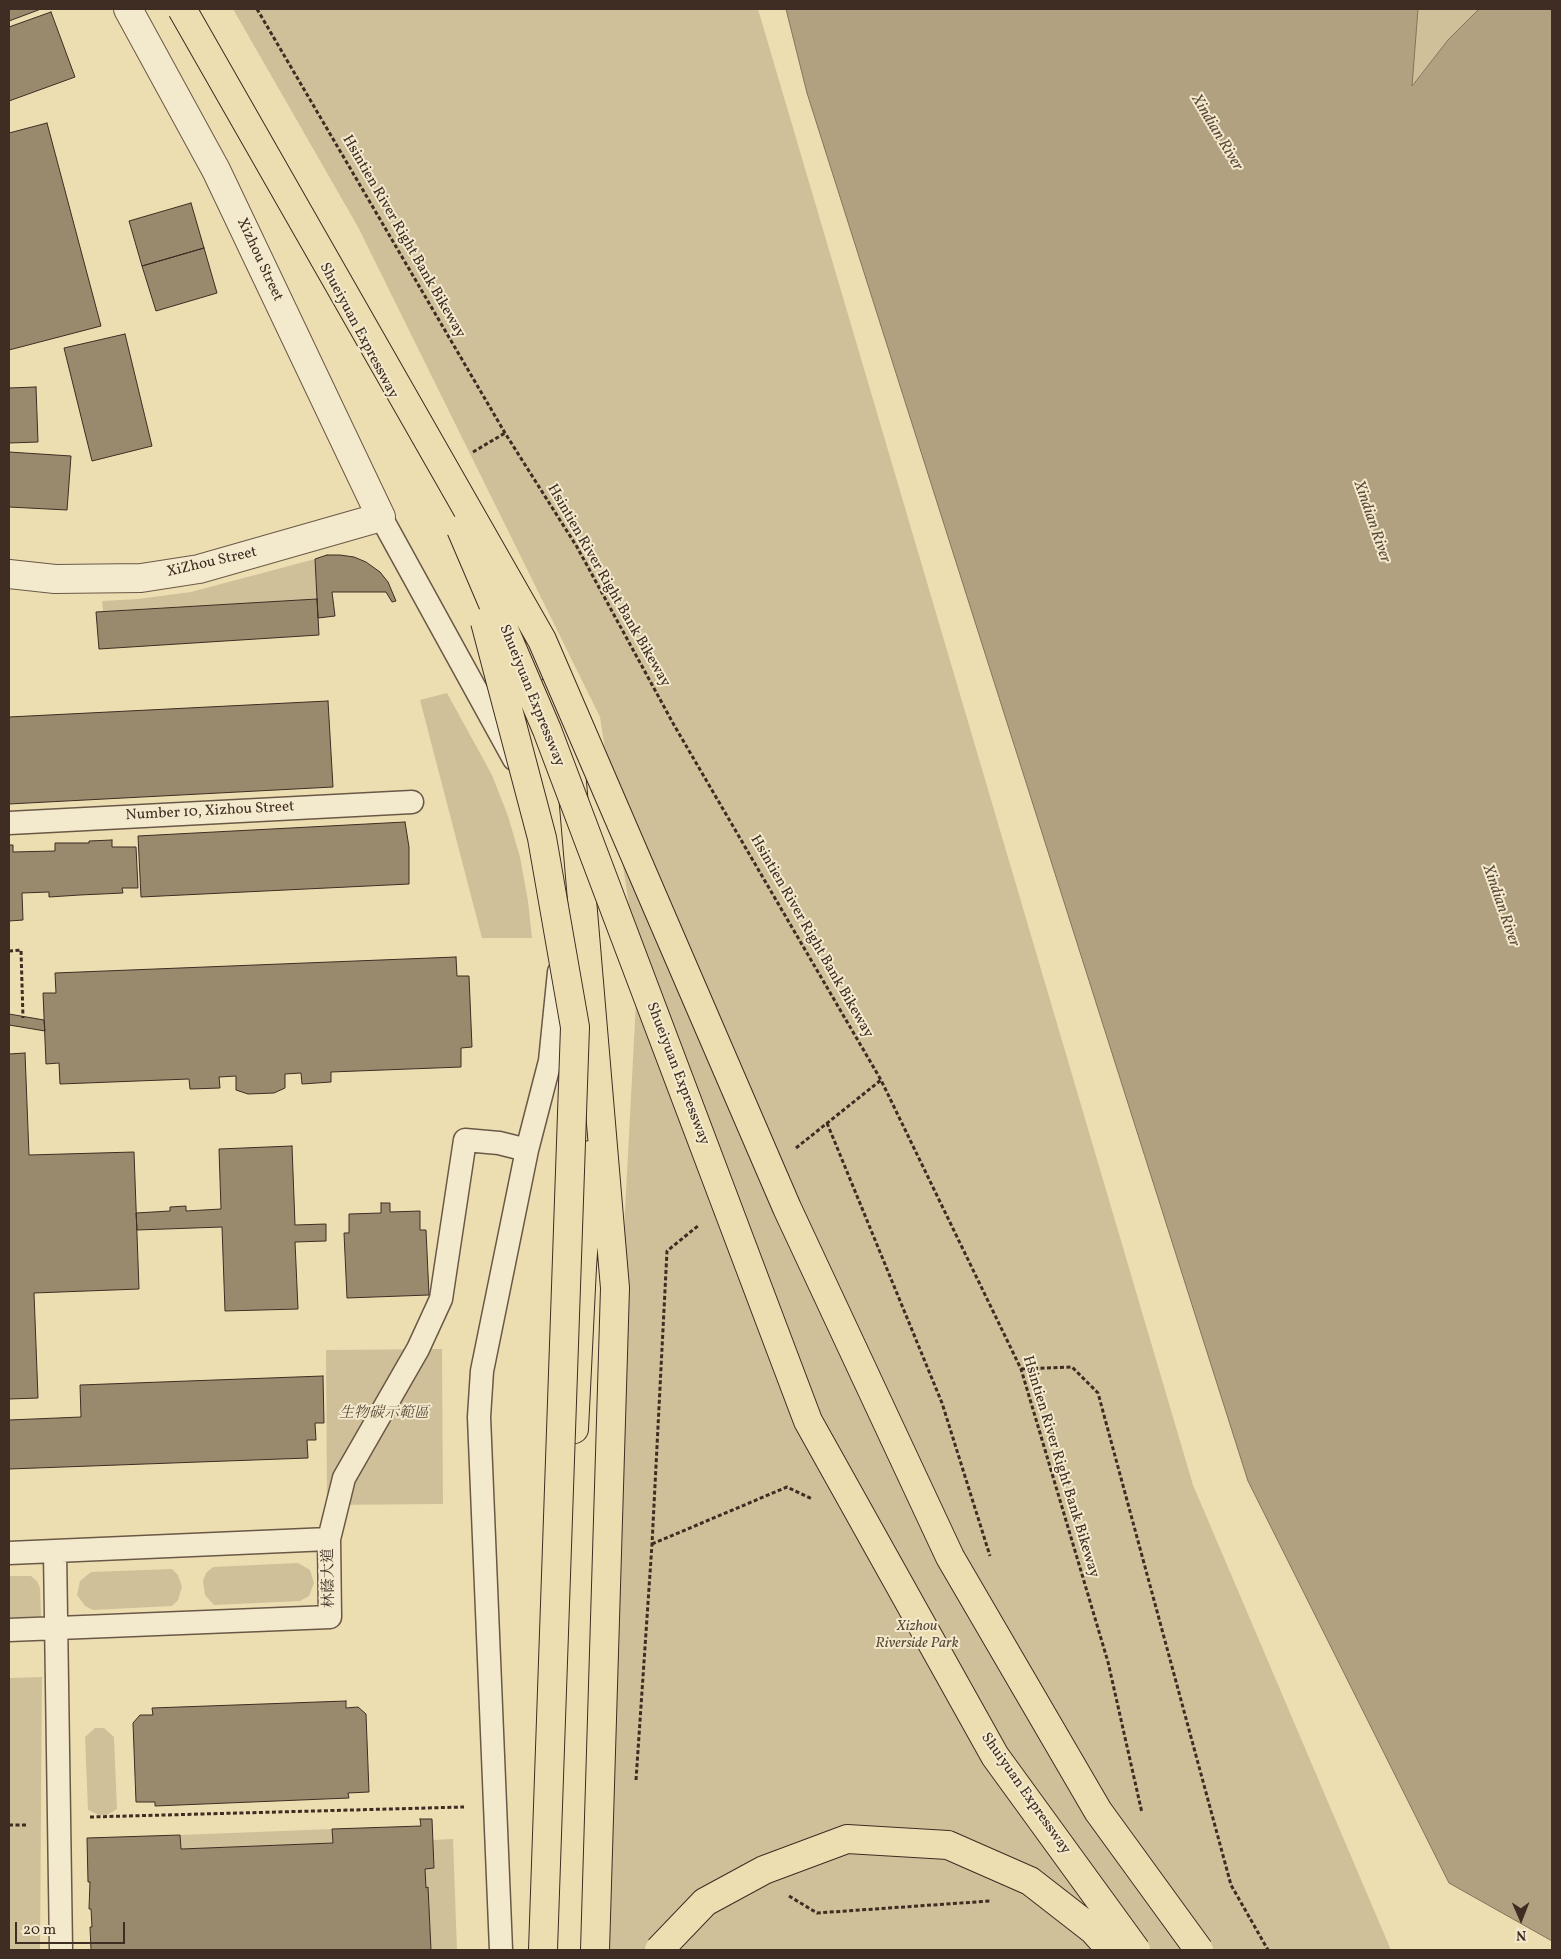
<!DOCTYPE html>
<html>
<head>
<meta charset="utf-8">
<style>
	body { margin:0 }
	#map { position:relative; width:1561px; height:1959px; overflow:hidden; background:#eddeb2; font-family:Vollkorn,serif }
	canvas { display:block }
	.frame { position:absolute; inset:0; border:10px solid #3f2c22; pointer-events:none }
	.north { position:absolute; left:1496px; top:1894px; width:50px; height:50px; -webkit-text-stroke:4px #f3eacd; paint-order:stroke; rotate:179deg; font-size:14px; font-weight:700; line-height:20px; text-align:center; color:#3f2c22 }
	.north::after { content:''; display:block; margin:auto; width:18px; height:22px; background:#3f2c22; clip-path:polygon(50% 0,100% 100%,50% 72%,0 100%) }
	.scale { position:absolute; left:15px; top:1922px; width:110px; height:22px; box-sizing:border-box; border:2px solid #3f2c22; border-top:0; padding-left:6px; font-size:15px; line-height:18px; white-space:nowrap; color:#3f2c22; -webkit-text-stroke:4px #f3eacd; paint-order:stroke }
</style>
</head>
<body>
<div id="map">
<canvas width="1561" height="1959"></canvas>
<div class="frame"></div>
<div class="north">N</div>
<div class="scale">20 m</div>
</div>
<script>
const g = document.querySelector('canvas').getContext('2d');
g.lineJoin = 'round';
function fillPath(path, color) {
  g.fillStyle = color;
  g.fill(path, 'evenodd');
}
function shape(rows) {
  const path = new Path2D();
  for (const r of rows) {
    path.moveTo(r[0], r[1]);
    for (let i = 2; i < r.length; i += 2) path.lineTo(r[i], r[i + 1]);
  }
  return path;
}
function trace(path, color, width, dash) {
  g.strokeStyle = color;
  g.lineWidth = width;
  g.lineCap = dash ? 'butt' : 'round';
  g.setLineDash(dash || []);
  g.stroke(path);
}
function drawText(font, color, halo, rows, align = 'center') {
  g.font = font + ' Vollkorn,"Noto Serif TC",serif';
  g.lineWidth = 4;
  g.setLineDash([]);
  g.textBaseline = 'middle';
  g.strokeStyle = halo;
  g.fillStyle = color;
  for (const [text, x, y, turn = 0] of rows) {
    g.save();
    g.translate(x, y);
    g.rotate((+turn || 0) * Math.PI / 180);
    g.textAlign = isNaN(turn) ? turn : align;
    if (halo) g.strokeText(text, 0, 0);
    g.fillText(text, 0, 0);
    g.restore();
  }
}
fillPath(shape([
	[233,9,758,9,1193,1485,1391,1950,586,1950,638,964,600,717,358,227],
	[1418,9,1479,9,1448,40,1411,86],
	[315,559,317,599,103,611,102,601,138,599,191,592],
	[447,693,492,775,508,816,520,857,528,901,532,938,482,938,420,700],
	[442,1349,443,1504,327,1505,326,1350],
	[298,1563,310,1570,314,1583,309,1596,300,1601,214,1605,205,1595,203,1581,206,1573,213,1567],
	[172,1569,178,1575,182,1587,178,1600,172,1606,93,1610,85,1606,77,1595,80,1581,91,1572],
	[9,1576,31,1576,37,1581,40,1588,41,1616,9,1618],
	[42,1677,40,1950,9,1950,9,1678],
	[95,1728,104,1728,114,1737,117,1809,107,1815,99,1815,88,1810,85,1737],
	[332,1829,333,1843,181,1849,180,1835],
	[453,1839,457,1950,431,1950,428,1888,426,1888,425,1869,434,1868,433,1840]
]), '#cfc09a');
const water = shape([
	[786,9,1418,9,1412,86,1448,40,1479,9,1552,9,1552,1941,1449,1883,1248,1481,807,93,786,9]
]);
fillPath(water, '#b2a181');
trace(water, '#84725b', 1);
const building = shape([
	[9,9,41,9,9,21,9,9],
	[51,12,75,77,9,101,9,27,51,12],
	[47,123,101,326,9,350,9,133,47,123],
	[191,203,204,248,142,266,129,221,191,203],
	[204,248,217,293,156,311,142,266,204,248],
	[125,334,152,446,92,461,64,348,125,334],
	[36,387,38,442,9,443,9,388,36,387],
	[9,452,71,456,67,510,9,507,9,452],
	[327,555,340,555,354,557,366,562,380,572,388,582,396,601,392,602,386,592,332,592,335,616,318,618,315,559,327,555],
	[317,599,319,635,99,649,96,612,317,599],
	[328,701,333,787,9,804,9,717,328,701],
	[405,822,409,847,409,884,141,897,138,836,405,822],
	[112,840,112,847,136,847,138,888,122,888,123,893,80,895,49,897,49,892,22,893,23,920,9,921,9,845,13,845,13,852,55,851,55,843,89,843,89,841,112,840],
	[456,957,457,976,469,976,472,1047,461,1048,461,1067,331,1072,331,1082,302,1084,301,1073,285,1074,285,1088,274,1093,248,1094,236,1090,236,1076,219,1077,220,1088,190,1089,189,1079,60,1084,59,1063,46,1064,43,993,56,993,55,973,456,957],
	[9,1014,44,1020,45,1031,9,1025,9,1014],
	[25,1053,29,1155,134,1152,139,1289,34,1293,38,1398,9,1399,9,1054,25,1053],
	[292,1146,295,1225,326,1224,326,1241,295,1242,298,1309,225,1311,222,1227,137,1230,136,1213,170,1211,170,1207,186,1206,186,1211,221,1209,219,1149,292,1146],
	[381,1203,390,1203,390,1212,420,1211,420,1230,426,1230,429,1295,347,1298,344,1233,349,1233,349,1214,381,1213,381,1203],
	[323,1376,324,1423,315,1423,316,1440,307,1440,308,1458,9,1469,9,1420,81,1417,80,1385,323,1376],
	[346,1701,346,1708,358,1707,366,1714,369,1792,348,1793,349,1798,155,1806,155,1802,136,1802,133,1723,140,1715,153,1715,152,1708,346,1701],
	[420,1819,432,1819,434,1868,425,1869,426,1888,428,1887,431,1950,91,1950,90,1927,92,1927,91,1909,89,1909,90,1882,88,1882,87,1838,180,1835,181,1849,333,1843,332,1829,421,1826,420,1819]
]);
fillPath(building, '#99896d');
trace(building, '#3f2c22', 1);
const lane = shape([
	[381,517,514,759],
	[9,823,412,802],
	[55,1551,61,1950],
	[9,1553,329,1539],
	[9,1630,330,1617,329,1539,344,1478,418,1349,441,1299,465,1140,499,1143,527,1150],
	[501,1950,479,1417,482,1371,527,1150,550,1061,559,972]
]);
const street = shape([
	[9,574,55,579,141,578,199,569,381,517,216,170,128,9]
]);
const highway = shape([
	[554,688,569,747,615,1288,595,1950],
	[574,1429,582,1267,590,1155]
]);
trace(lane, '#6a5846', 25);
trace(street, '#6a5846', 30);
trace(highway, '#3f2c22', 30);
trace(shape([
	[257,9,505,433,577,547,674,725,881,1080,1021,1369,1108,1662,1142,1813],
	[473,452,505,433],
	[9,951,21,950,23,1018],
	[827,1123,942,1403,990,1556],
	[796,1148,881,1080],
	[1021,1369,1072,1367,1098,1393,1231,1885,1268,1950],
	[652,1544,787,1487,812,1499],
	[636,1780,652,1544,667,1251,699,1225],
	[90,1817,464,1807],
	[9,1825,28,1825],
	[789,1896,817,1913,990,1901]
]), '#3f2c22', 3, [4, 2.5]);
trace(lane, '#f3eacd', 22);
trace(street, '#f3eacd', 28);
trace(highway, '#eddeb2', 28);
const highwayBridge = shape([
	[182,9,542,640,787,1208,950,1557,1098,1811,1199,1950],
	[461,529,547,730,808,1421,995,1756,1136,1950],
	[485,622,542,838,575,1027,543,1950],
	[659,1950,705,1902,764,1870,847,1839,948,1845,1030,1881,1093,1930,1111,1950]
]);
trace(highwayBridge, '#3f2c22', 30, []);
trace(highwayBridge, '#eddeb2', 28);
drawText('15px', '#3f2c22', '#f3eacd', [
	["Hsintien River Right Bank Bikeway",403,237,60],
	["Xizhou Street",259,260,65],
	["Shueiyuan Expressway",358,331,62],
	["XiZhou Street",212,563,-13],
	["Hsintien River Right Bank Bikeway",608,586,60],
	["Shueiyuan Expressway",531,696,68],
	["Number 10, Xizhou Street",210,812,-3],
	["Hsintien River Right Bank Bikeway",811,937,60],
	["Shueiyuan Expressway",677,1074,69],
	["Hsintien River Right Bank Bikeway",1060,1467,73],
	["林蔭大道",330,1578,-91],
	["Shuiyuan Expressway",1025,1794,55]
]);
drawText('italic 15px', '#5c4a3a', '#f3eacd', [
	["生物碳示範區",384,1414],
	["Xizhou",917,1627],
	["Riverside Park",917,1644]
]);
drawText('italic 16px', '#5c493a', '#f3eacd', [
	["Xindian River",1216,133,59],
	["Xindian River",1371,522,71],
	["Xindian River",1500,906,71]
]);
</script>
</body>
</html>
